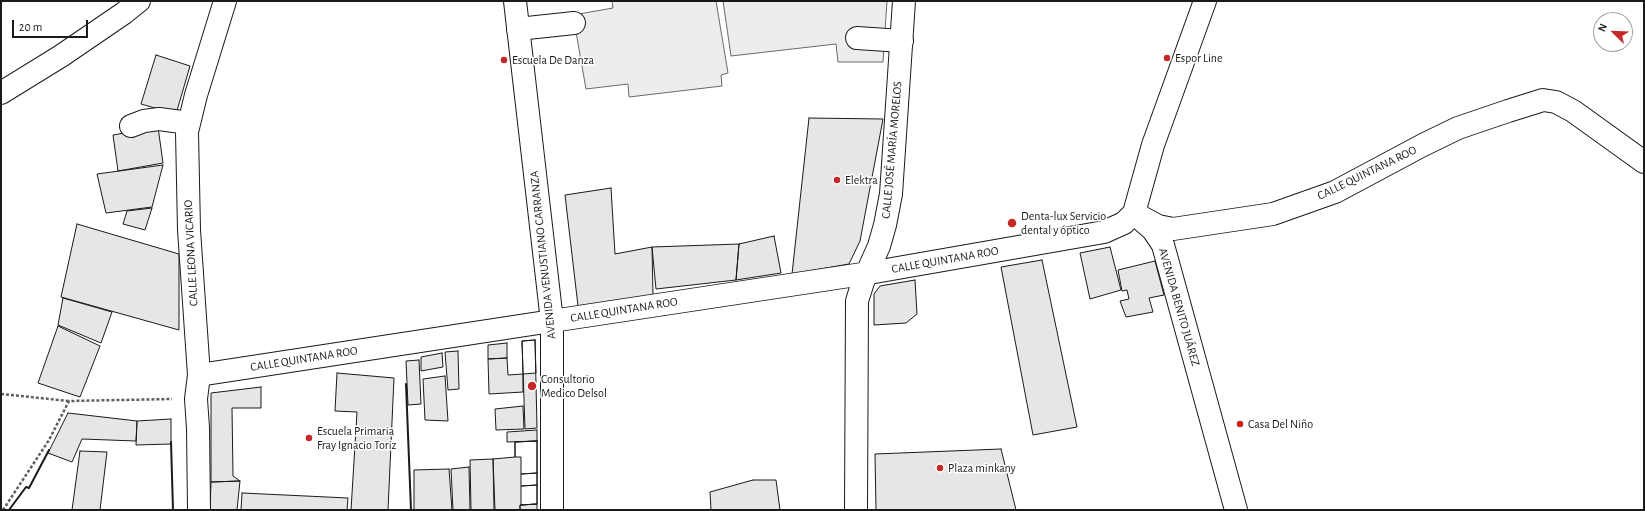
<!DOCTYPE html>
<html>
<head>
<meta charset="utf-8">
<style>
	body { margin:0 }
	#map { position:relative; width:1645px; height:511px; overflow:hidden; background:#fff; font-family:"Alegreya Sans",sans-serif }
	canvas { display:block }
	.frame { position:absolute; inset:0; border:2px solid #1a1a1a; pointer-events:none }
	.north { position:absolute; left:1593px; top:12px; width:40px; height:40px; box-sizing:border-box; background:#fff; border:1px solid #a3a3a3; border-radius:50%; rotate:293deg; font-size:11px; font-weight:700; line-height:16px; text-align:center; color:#1a1a1a }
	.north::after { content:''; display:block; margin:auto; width:14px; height:18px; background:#c62828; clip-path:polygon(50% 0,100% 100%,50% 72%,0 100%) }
	.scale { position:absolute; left:12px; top:20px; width:76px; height:18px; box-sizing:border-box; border:2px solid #1a1a1a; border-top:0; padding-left:5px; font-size:12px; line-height:14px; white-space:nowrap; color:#1a1a1a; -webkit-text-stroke:3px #fff; paint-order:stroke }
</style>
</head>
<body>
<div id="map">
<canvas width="1645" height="511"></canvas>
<div class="frame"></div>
<div class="north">N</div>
<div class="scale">20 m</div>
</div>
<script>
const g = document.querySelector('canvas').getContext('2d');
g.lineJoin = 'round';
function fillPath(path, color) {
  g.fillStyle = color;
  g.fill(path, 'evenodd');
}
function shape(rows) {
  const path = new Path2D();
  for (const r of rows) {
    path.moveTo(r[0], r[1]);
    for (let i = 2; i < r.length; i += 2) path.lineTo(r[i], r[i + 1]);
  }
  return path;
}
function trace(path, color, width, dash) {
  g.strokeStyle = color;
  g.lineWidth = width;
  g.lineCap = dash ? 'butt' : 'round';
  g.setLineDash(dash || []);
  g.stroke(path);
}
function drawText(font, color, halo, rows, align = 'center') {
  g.font = font + ' "Alegreya Sans",sans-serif';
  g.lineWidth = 3;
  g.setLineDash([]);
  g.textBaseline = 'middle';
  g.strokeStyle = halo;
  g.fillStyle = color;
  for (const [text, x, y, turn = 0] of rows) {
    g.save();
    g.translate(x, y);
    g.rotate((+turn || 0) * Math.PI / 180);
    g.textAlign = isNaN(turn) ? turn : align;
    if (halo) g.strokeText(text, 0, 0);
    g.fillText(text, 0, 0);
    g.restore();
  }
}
const parking = shape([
	[612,1,716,1,728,73,721,75,722,86,629,97,628,84,586,89,573,15,613,8,612,1],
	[723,1,887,1,883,62,838,62,836,44,731,56,723,1]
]);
fillPath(parking, '#ededed');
trace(parking, '#6a6a6a', 1);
const building = shape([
	[156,55,190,66,176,114,141,104,156,55],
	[809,118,883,119,860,241,849,264,792,274,809,118],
	[158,127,163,163,118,171,113,135,158,127],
	[163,165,152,207,106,213,97,174,163,165],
	[611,188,615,254,652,247,653,295,578,306,565,195,611,188],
	[152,208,145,230,123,224,127,211,152,208],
	[77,224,179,254,179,330,61,297,77,224],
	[774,236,781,273,736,280,739,244,774,236],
	[739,244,736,280,656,289,652,247,739,244],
	[1110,247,1121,290,1090,299,1080,253,1110,247],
	[1042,260,1077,427,1033,435,1001,267,1042,260],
	[1155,261,1164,295,1149,298,1153,312,1126,317,1120,301,1129,299,1127,290,1122,291,1118,270,1155,261],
	[915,280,917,314,906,323,874,325,874,294,880,286,915,280],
	[63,298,112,312,101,343,58,325,63,298],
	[58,326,100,346,80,397,38,383,58,326],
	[535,340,537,428,525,429,522,341,535,340],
	[535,340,536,373,523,374,522,341,535,340],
	[507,343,507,358,488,359,488,345,507,343],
	[458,351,459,389,448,390,445,352,458,351],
	[442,353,443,367,421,371,421,357,442,353],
	[507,358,508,375,523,374,523,392,489,394,488,359,507,358],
	[419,360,421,404,408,405,406,361,419,360],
	[337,373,394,378,388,510,351,510,357,412,335,411,337,373],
	[445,376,448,421,425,420,423,379,445,376],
	[261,387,261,408,232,408,233,476,240,481,211,482,211,393,261,387],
	[523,406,524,429,496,430,495,409,523,406],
	[68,413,137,421,136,441,82,439,72,462,48,453,68,413],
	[171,419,171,444,136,445,137,421,171,419],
	[537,430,537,441,507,442,507,432,537,430],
	[537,441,537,504,520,505,520,510,494,510,493,459,515,457,515,442,537,441],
	[537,441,537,473,521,474,521,457,515,457,515,442,537,441],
	[1001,449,1016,510,876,510,875,454,1001,449],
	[80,451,107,452,100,510,72,510,80,451],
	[493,459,495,510,471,510,470,460,493,459],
	[469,467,470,510,453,510,451,469,469,467],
	[449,469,452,510,414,510,414,470,449,469],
	[537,473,537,485,521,486,521,474,537,473],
	[753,480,776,480,780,510,711,510,710,492,753,480],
	[240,481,237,510,210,510,211,482,240,481],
	[537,485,537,504,521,505,521,486,537,485],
	[242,493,348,498,347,510,241,510,242,493],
	[537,504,537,510,520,510,520,505,537,504]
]);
fillPath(building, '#e6e6e6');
trace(building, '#1a1a1a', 1);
const minor = shape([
	[518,29,574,23],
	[857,38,902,41],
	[1,93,61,56,124,13,139,1],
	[131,126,144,121,159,119,189,123],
	[1137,216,1153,230,1163,245,1236,510],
	[199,375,552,321],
	[199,510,198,428,196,399,199,375,189,230,187,132,196,95,225,1]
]);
const major = shape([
	[515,1,552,321,552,510],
	[1134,213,1158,226,1173,229,1273,214,1335,192,1423,145,1458,128,1508,111,1543,100,1556,102,1573,111,1644,162],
	[552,321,869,273,1104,232,1124,223,1134,213,1153,145,1205,1],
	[856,510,857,301,863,282,879,246,885,225,891,194,904,1]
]);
trace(minor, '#1a1a1a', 24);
trace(major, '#1a1a1a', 24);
trace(shape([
	[1,394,69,401],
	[3,510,49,440,69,401,172,399]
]), '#5f5f5f', 2.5, [3, 2]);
trace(minor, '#fff', 22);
trace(major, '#fff', 22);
trace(shape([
	[406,384,411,510],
	[171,442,173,510],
	[9,510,26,487,29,488,49,450]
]), '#1a1a1a', 2);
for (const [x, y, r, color] of [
	[1167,58,4,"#c62828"],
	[504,60,4,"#c62828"],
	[837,180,4,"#c62828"],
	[1012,223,5,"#c62828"],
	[532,386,5,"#c62828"],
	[1240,424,4,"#c62828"],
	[309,438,4,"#c62828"],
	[940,468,4,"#c62828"]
]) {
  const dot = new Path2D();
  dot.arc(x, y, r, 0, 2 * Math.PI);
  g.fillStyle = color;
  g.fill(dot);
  trace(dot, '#fff', 1.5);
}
drawText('12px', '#1a1a1a', '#fff', [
	["Espor Line",1175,58],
	["Escuela De Danza",512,60],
	["Elektra",845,180],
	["Denta-lux Servicio",1021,216],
	["dental y óptico",1021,230],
	["Consultorio",541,379],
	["Medico Delsol",541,393],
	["Casa Del Niño",1248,424],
	["Escuela Primaria",317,431],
	["Fray Ignacio Toriz",317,445],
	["Plaza minkany",948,468]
], 'left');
drawText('12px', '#1a1a1a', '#fff', [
	["CALLE JOSÉ MARÍA MORELOS",892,150,-85],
	["CALLE QUINTANA ROO",1367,173,-26],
	["CALLE LEONA VICARIO",191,253,-93],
	["AVENIDA VENUSTIANO CARRANZA",543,255,-96],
	["CALLE QUINTANA ROO",945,260,-10],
	["AVENIDA BENITO JUÁREZ",1179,307,74],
	["CALLE QUINTANA ROO",624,310,-9],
	["CALLE QUINTANA ROO",304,359,-9]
]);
</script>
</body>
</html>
